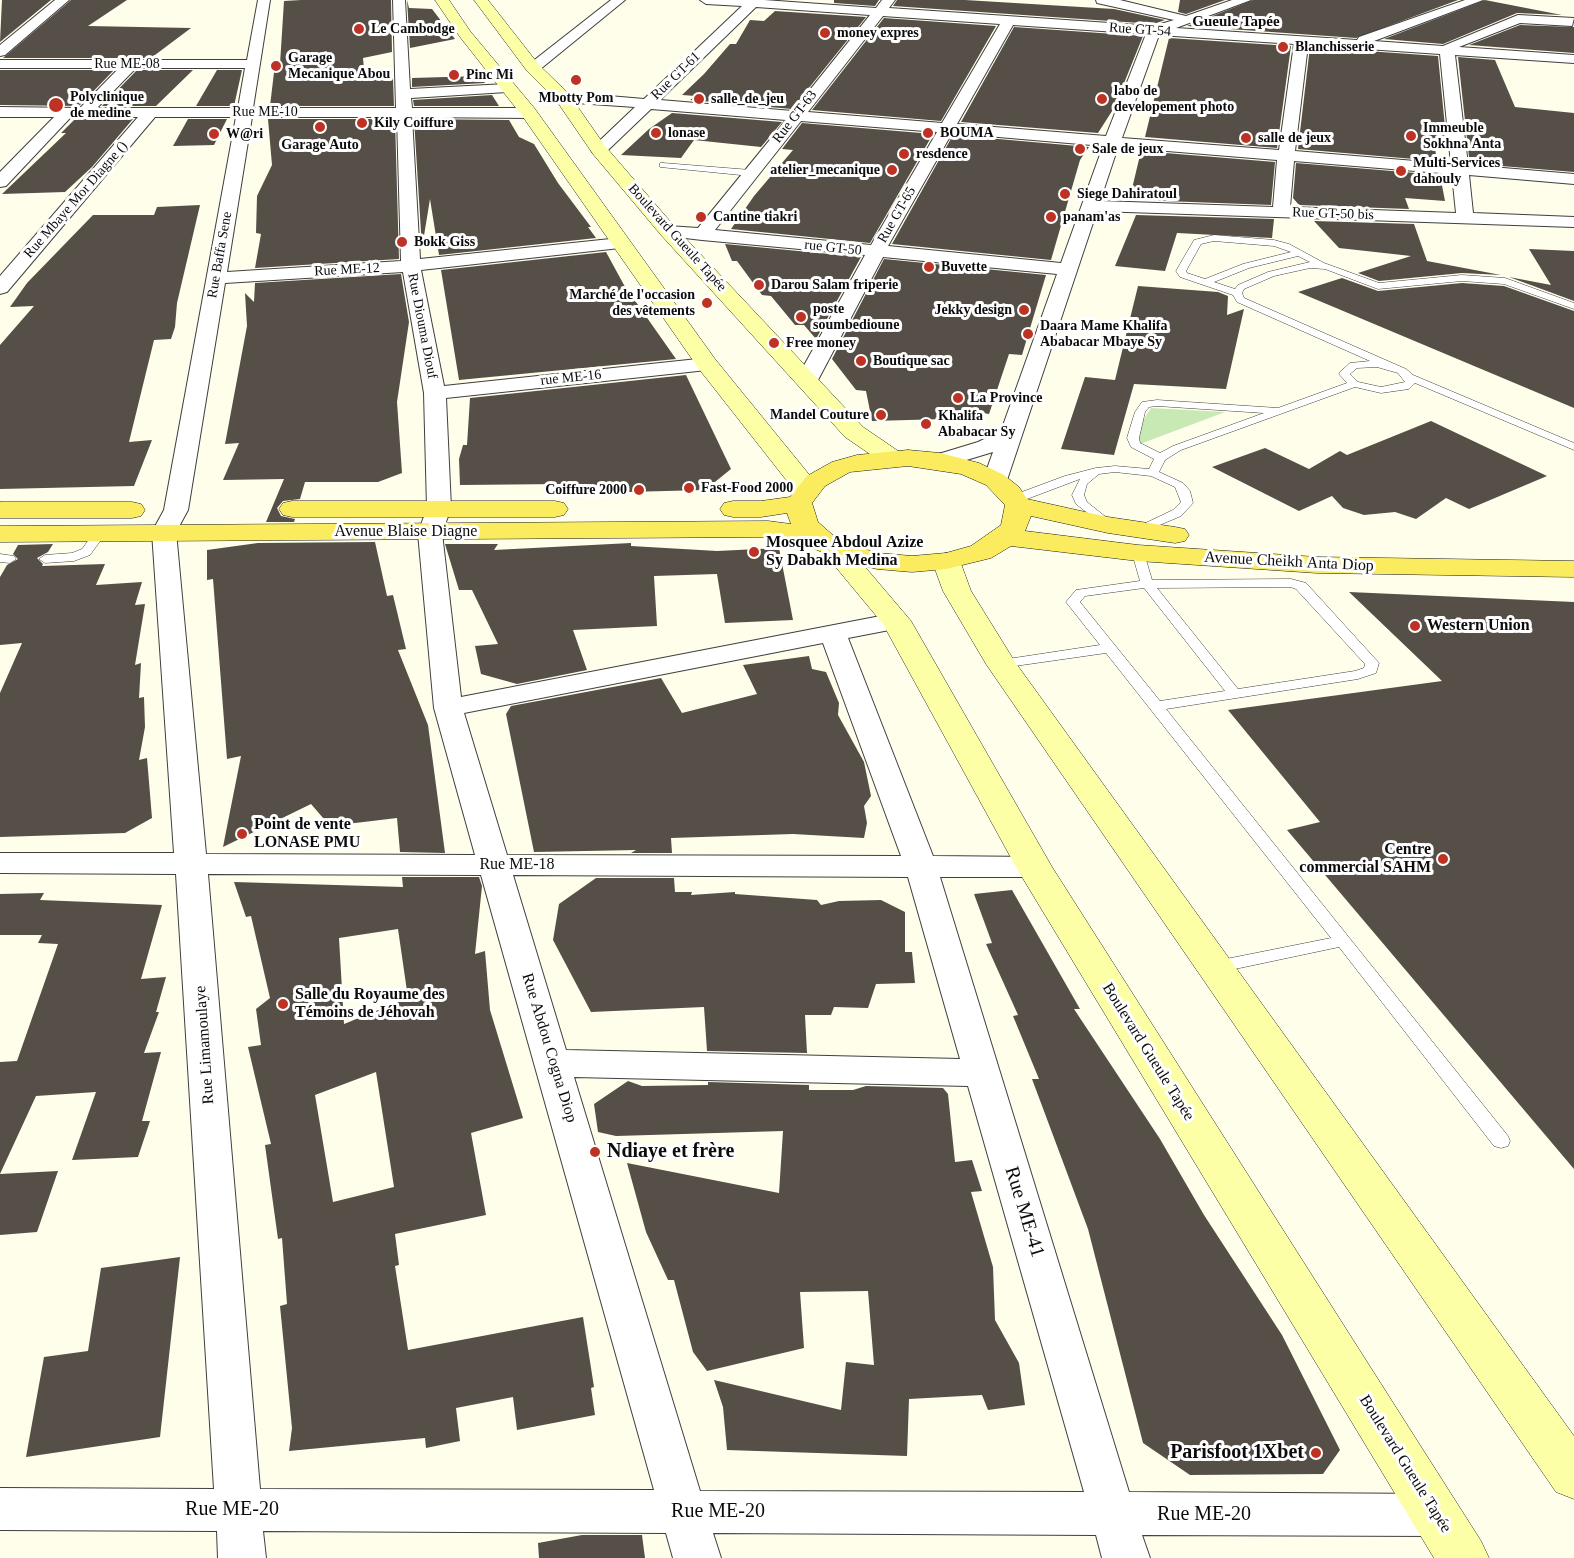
<!DOCTYPE html>
<html>
<head>
<meta charset="utf-8">
<style>
	body { margin:0 }
	canvas { display:block; background:#fffeeb }
</style>
</head>
<body>
<canvas width="1574" height="1558"></canvas>
<script>
const g = document.querySelector('canvas').getContext('2d');
g.lineJoin = 'round';
function fillPath(path, color) {
  g.fillStyle = color;
  g.fill(path, 'evenodd');
}
function shape(rows) {
  const path = new Path2D();
  for (const r of rows) {
    path.moveTo(r[0], r[1]);
    for (let i = 2; i < r.length; i += 2) path.lineTo(r[i], r[i + 1]);
  }
  return path;
}
function trace(path, color, width, dash) {
  g.strokeStyle = color;
  g.lineWidth = width;
  g.lineCap = dash ? 'butt' : 'round';
  g.setLineDash(dash || []);
  g.stroke(path);
}
function drawText(font, color, halo, rows, align = 'center') {
  g.font = font + ' Georgia,serif';
  g.lineWidth = 6;
  g.setLineDash([]);
  g.textBaseline = 'middle';
  g.strokeStyle = halo;
  g.fillStyle = color;
  for (const [text, x, y, turn = 0] of rows) {
    g.save();
    g.translate(x, y);
    g.rotate((+turn || 0) * Math.PI / 180);
    g.textAlign = isNaN(turn) ? turn : align;
    if (halo) g.strokeText(text, 0, 0);
    g.fillText(text, 0, 0);
    g.restore();
  }
}
fillPath(shape([
	[1151,408,1225,412,1140,444,1137,430]
]), '#c8e9b4');
fillPath(shape([
	[2,0,51,0,0,42],
	[71,0,127,0,88,26,191,28,151,58,3,58],
	[301,0,391,0,392,52,363,58,365,79,393,78,394,106,270,106,275,64,280,64,284,1],
	[407,0,409,8,432,9,455,39,410,48],
	[834,0,879,0,875,6,834,3],
	[897,0,965,0,1114,9,1165,20,1154,24,893,6],
	[1180,0,1225,0,1186,14,1178,12],
	[1253,0,1458,0,1356,38,1187,26],
	[1485,0,1562,15,1517,13,1443,44,1384,39],
	[775,11,866,17,792,109,690,100,696,96,682,95,704,74,730,44,736,44,750,20,764,21],
	[884,18,996,26,941,121,812,110],
	[1520,25,1574,27,1574,53,1469,45],
	[1014,27,1143,36,1114,108,1098,133,961,122],
	[1169,38,1291,46,1277,148,1145,137],
	[1310,47,1438,56,1447,147,1434,142,1437,161,1298,149],
	[1458,57,1495,60,1515,107,1574,113,1574,172,1489,165,1469,157],
	[0,70,114,70,79,106,0,105],
	[137,70,193,70,156,106,102,106],
	[217,70,242,70,234,106,196,106],
	[480,76,485,83,412,87,412,78],
	[492,95,499,106,414,106,413,100],
	[672,113,782,122,761,147,694,140,681,158,621,155,649,129],
	[75,119,133,119,92,167,65,192,2,194,66,133,61,133],
	[188,119,227,119,214,145,173,146],
	[268,119,395,119,399,259,255,268,261,234,256,233,257,196,272,165],
	[414,119,509,120,519,137,534,144,558,183,591,227,588,227,596,238,439,255,430,199,422,248],
	[802,123,933,134,870,243,731,229,754,196,793,150,782,149],
	[953,135,1089,147,1080,160,1051,260,892,244],
	[1141,151,1275,162,1271,205,1138,200,1130,197],
	[1296,163,1440,175,1445,201,1405,198,1409,209,1299,205,1293,198],
	[200,205,177,303,175,327,171,339,154,340,129,442,152,440,134,486,0,489,0,345,34,306,10,307,27,283,93,215,154,215,157,207],
	[1136,215,1274,219,1272,238,1177,233,1165,271,1115,266],
	[1314,221,1414,224,1427,261,1501,275,1462,273,1379,281,1358,273,1411,256,1339,248],
	[725,244,861,257,816,339,804,325,795,325,771,296,762,295,737,261,732,261],
	[1529,249,1574,251,1574,301,1509,277,1551,285],
	[606,252,624,285,676,359,459,380,441,270],
	[884,259,1046,275,1022,355,1009,354,989,414,983,413,982,418,872,421,866,391,856,390,832,359],
	[401,274,409,322,397,402,402,473,378,482,305,482,300,499,283,501,277,508,281,516,295,519,294,522,266,522,284,479,223,480,239,443,225,444,247,326,245,293,254,302,255,283],
	[1342,278,1378,291,1462,283,1504,286,1574,311,1574,408,1298,292],
	[1138,286,1218,292,1228,296,1227,315,1244,309,1226,389,1134,384,1114,455,1061,449,1085,377,1115,380],
	[686,375,731,469,705,490,627,492,626,486,561,484,460,485,459,459,463,445,467,445,470,398],
	[1431,421,1547,476,1469,509,1446,498,1416,519,1395,512,1364,515,1343,508,1332,496,1299,511,1212,467,1265,448,1309,469,1340,451,1347,455],
	[375,542,387,596,393,595,406,649,398,650,428,725,445,853,400,852,397,818,330,826,311,804,223,847,241,756,227,759,213,579,207,580,207,550,258,543],
	[631,543,631,546,717,551,779,548,793,620,725,623,717,574,654,576,657,626,573,630,587,670,517,684,481,674,475,646,498,644,472,590,459,590,445,544,498,544,494,550],
	[53,544,48,552,37,558,43,564,42,566,105,564,96,585,142,582,135,605,145,604,135,665,141,663,139,698,144,697,145,727,139,760,147,758,152,818,125,833,0,837,0,693,22,643,0,645,0,577,7,565,18,559,13,554,18,545],
	[1349,592,1574,602,1574,1169,1287,830,1320,822,1228,710,1442,681],
	[809,656,812,669,826,672,839,703,838,715,864,762,871,796,864,806,867,823,864,838,793,834,671,838,672,853,631,853,636,850,534,852,506,714,511,706,661,678,682,713,757,694,743,665],
	[402,877,479,877,482,886,475,954,485,951,490,1010,523,1118,471,1133,486,1215,395,1234,399,1265,395,1266,408,1350,583,1317,594,1387,591,1388,595,1415,517,1430,513,1397,456,1408,460,1441,426,1448,425,1438,289,1451,292,1428,280,1306,287,1304,282,1238,278,1239,265,1145,271,1144,248,1047,261,1045,256,1009,270,998,251,916,246,917,234,882,403,887],
	[398,929,408,998,344,1024,339,938],
	[376,1072,394,1187,333,1202,315,1095],
	[596,878,674,878,675,892,692,892,691,895,735,892,735,894,817,900,821,905,839,901,881,900,905,912,905,952,912,952,915,983,876,984,868,1008,834,1007,831,1015,805,1015,807,1053,707,1051,704,1007,591,1012,553,940,559,904],
	[1012,890,1080,1009,1074,1009,1160,1139,1204,1215,1282,1335,1340,1450,1323,1474,1190,1475,1143,1443,1088,1229,1032,1079,1039,1079,1013,1016,1018,1015,986,944,992,943,974,894],
	[44,893,40,900,162,905,141,979,166,977,156,1012,159,1012,144,1053,161,1052,142,1121,150,1121,138,1157,72,1160,96,1092,36,1096,0,1174,0,1062,17,1061,58,944,38,943,42,935,0,935,0,894],
	[628,1081,642,1086,708,1085,708,1082,809,1085,809,1090,853,1090,866,1086,943,1088,948,1094,955,1162,972,1160,982,1191,971,1192,993,1267,995,1320,1019,1363,1025,1405,988,1410,982,1395,909,1399,907,1456,727,1450,723,1407,714,1380,841,1410,846,1362,874,1365,868,1291,800,1292,804,1348,707,1371,693,1352,674,1280,668,1280,646,1232,627,1163,779,1193,783,1131,616,1136,598,1132,594,1104],
	[58,1171,37,1232,0,1235,0,1174],
	[180,1257,160,1437,26,1457,44,1357,88,1351,101,1268],
	[582,1535,642,1535,645,1558,539,1558,538,1543]
]), '#554f48');
const lane = shape([
	[663,163,751,170,755,173,751,176,660,167,660,163,663,163],
	[1214,235,1274,240,1289,244,1324,263,1379,283,1462,275,1505,278,1574,303,1574,309,1504,284,1462,281,1378,289,1325,269,1310,268,1274,276,1244,289,1242,293,1244,298,1406,369,1413,375,1574,443,1574,450,1415,383,1409,389,1381,393,1355,387,1181,450,1165,460,1159,472,1183,483,1190,491,1193,503,1181,516,1141,533,1137,534,1131,530,1173,510,1181,502,1175,487,1151,476,1115,472,1099,474,1087,484,1084,495,1087,502,1112,522,1114,525,1108,529,1076,504,1072,495,1080,479,1019,502,1011,502,1011,496,1065,476,1096,468,1115,466,1149,469,1154,459,1131,447,1127,438,1135,412,1142,402,1157,400,1278,408,1347,383,1339,374,1340,372,1350,363,1370,361,1237,302,1233,295,1180,277,1176,271,1194,240,1214,235],
	[1214,241,1274,246,1291,252,1243,264,1205,279,1187,273,1186,271,1201,244,1214,241],
	[1298,256,1310,262,1268,272,1238,285,1235,289,1214,282,1249,268,1298,256],
	[1377,367,1398,373,1405,382,1381,387,1358,382,1350,374,1357,368,1377,367],
	[1157,406,1264,413,1173,446,1160,453,1140,443,1139,438,1145,412,1149,407,1157,406],
	[100,529,106,533,90,555,74,561,45,563,39,559,45,555,72,553,82,549,96,530,100,529],
	[1138,549,1144,553,1152,580,1291,579,1306,583,1379,663,1376,673,1358,679,1166,709,1508,1136,1510,1141,1508,1146,1501,1148,1494,1146,1339,947,1216,973,1210,971,1207,967,1210,963,1216,961,1331,938,1106,653,1001,668,994,664,1001,660,1100,645,1066,602,1076,590,1140,581,1132,553,1138,549],
	[1290,587,1296,589,1365,664,1364,668,1355,671,1238,689,1157,588,1290,587],
	[1144,588,1225,691,1160,701,1080,602,1085,596,1144,588],
	[0,554,14,556,16,559,10,563,0,562,0,554]
]);
const street = shape([
	[55,0,69,0,5,55,0,56,0,45,55,0],
	[258,0,270,0,253,108,396,108,393,0,405,0,410,89,507,84,514,88,507,92,411,98,412,108,529,108,537,113,529,118,412,117,420,259,620,238,629,243,620,248,421,270,444,386,707,358,714,360,717,364,714,368,707,370,446,398,451,508,442,533,461,697,896,613,905,615,909,621,905,627,848,638,933,856,1034,857,1045,860,1050,867,1045,874,1034,877,940,877,1129,1492,1437,1494,1453,1500,1460,1515,1453,1530,1437,1536,1142,1535,1150,1558,1102,1558,1096,1535,713,1533,721,1558,673,1558,666,1533,263,1531,266,1558,218,1558,217,1531,0,1530,0,1488,214,1489,176,874,0,873,0,853,174,853,152,532,164,510,236,117,155,117,7,292,0,294,0,276,138,117,71,117,6,186,0,187,0,172,54,117,0,117,0,107,80,108,119,68,0,68,0,60,247,60,258,0],
	[136,68,245,68,238,108,97,108,136,68],
	[252,117,397,117,401,261,227,272,252,117],
	[403,272,424,393,427,508,418,533,434,708,475,855,206,854,176,532,188,510,225,283,403,272],
	[823,643,901,856,507,855,464,713,823,643],
	[208,874,481,875,654,1490,260,1489,208,874],
	[513,875,908,877,960,1059,566,1050,513,875],
	[574,1077,968,1086,1084,1492,700,1491,574,1077],
	[611,0,625,0,538,71,528,71,526,68,528,65,611,0],
	[700,0,764,0,876,8,882,0,895,0,889,8,1154,26,1174,20,1097,3,1096,0,1120,0,1186,16,1232,0,1251,0,1176,28,1357,40,1359,37,1465,0,1483,0,1374,41,1443,46,1518,15,1574,18,1572,26,1520,23,1459,47,1574,55,1574,63,1455,55,1468,165,1574,174,1574,184,1469,175,1473,213,1574,217,1574,227,1097,211,1007,480,1003,485,995,487,987,485,983,480,993,452,940,468,932,466,928,461,932,456,978,442,1001,431,1057,274,883,257,818,380,815,385,807,386,799,385,796,380,865,255,702,240,668,236,659,231,668,226,698,228,786,120,651,109,605,153,599,155,593,153,591,150,593,147,635,107,562,102,554,97,562,92,644,99,742,6,706,4,700,0],
	[756,7,870,15,793,111,660,100,756,7],
	[883,16,1000,24,942,123,808,112,883,16],
	[1013,25,1146,34,1106,136,957,124,1013,25],
	[1159,35,1294,44,1279,150,1122,138,1159,35],
	[1308,45,1440,54,1451,164,1295,151,1308,45],
	[801,121,937,132,871,245,715,230,801,121],
	[952,133,1103,146,1061,263,888,246,952,133],
	[1118,147,1277,160,1273,207,1100,201,1118,147],
	[1294,161,1452,174,1456,213,1290,207,1294,161]
]);
const secondary = shape([
	[435,0,449,0,470,31,535,109,715,359,816,483,820,489,816,495,807,497,798,495,699,369,523,117,460,37,435,0],
	[474,0,488,0,539,65,568,93,605,146,675,227,863,427,901,453,905,458,901,463,892,466,883,463,845,437,661,235,593,154,556,100,527,71,474,0],
	[833,539,843,541,911,621,1052,867,1481,1541,1489,1558,1434,1558,1016,867,883,624,819,547,823,541,833,539],
	[946,553,956,555,960,561,971,591,1015,662,1574,1436,1574,1499,1556,1492,986,664,943,591,932,561,936,555,946,553]
]);
const primary = shape([
	[908,450,940,453,979,463,1004,475,1019,487,1027,499,1108,517,1175,527,1185,529,1189,535,1185,541,1175,543,1108,533,1031,516,1025,531,1138,545,1317,557,1574,561,1574,577,1317,573,1138,561,1011,546,991,558,946,569,912,572,877,569,837,559,815,549,807,542,768,537,0,542,0,526,768,521,791,524,787,513,761,517,733,517,724,515,720,509,724,503,733,501,761,501,790,497,807,476,832,462,857,455,908,450],
	[908,466,961,474,986,485,1005,505,1001,525,971,546,946,553,912,556,878,553,857,547,835,537,818,522,812,503,825,486,850,472,908,466],
	[292,501,555,501,564,503,568,509,564,515,555,517,292,517,283,515,279,509,283,503,292,501],
	[0,502,132,502,141,504,145,510,141,516,132,518,0,518,0,502]
]);
trace(lane, '#3f3f3f', 1);
trace(street, '#3f3f3f', 2);
trace(secondary, '#2e2e2e', 1);
trace(primary, '#1d1d1d', 1);
fillPath(lane, '#fff');
fillPath(street, '#fff');
fillPath(secondary, '#fcffa6');
fillPath(primary, '#faeb5f');
for (const [x, y, r, color] of [
	[359,29,6,"#bd3223"],
	[825,33,6,"#bd3223"],
	[1283,47,6,"#bd3223"],
	[276,66,6,"#bd3223"],
	[454,75,6,"#bd3223"],
	[576,80,6,"#bd3223"],
	[699,99,6,"#bd3223"],
	[1102,99,6,"#bd3223"],
	[56,105,8,"#bd3223"],
	[362,123,6,"#bd3223"],
	[320,127,6,"#bd3223"],
	[656,133,6,"#bd3223"],
	[928,133,6,"#bd3223"],
	[214,134,6,"#bd3223"],
	[1411,136,6,"#bd3223"],
	[1246,138,6,"#bd3223"],
	[1080,149,6,"#bd3223"],
	[904,154,6,"#bd3223"],
	[892,170,6,"#bd3223"],
	[1401,171,6,"#bd3223"],
	[1065,194,6,"#bd3223"],
	[701,217,6,"#bd3223"],
	[1051,217,6,"#bd3223"],
	[402,242,6,"#bd3223"],
	[929,267,6,"#bd3223"],
	[759,285,6,"#bd3223"],
	[707,303,6,"#bd3223"],
	[1024,310,6,"#bd3223"],
	[801,317,6,"#bd3223"],
	[1028,334,6,"#bd3223"],
	[774,343,6,"#bd3223"],
	[861,361,6,"#bd3223"],
	[958,398,6,"#bd3223"],
	[881,415,6,"#bd3223"],
	[926,424,6,"#bd3223"],
	[689,488,6,"#bd3223"],
	[639,490,6,"#bd3223"],
	[754,552,6,"#bd3223"],
	[1415,626,6,"#bd3223"],
	[242,834,6,"#bd3223"],
	[1443,859,6,"#bd3223"],
	[283,1004,6,"#bd3223"],
	[595,1152,6,"#bd3223"],
	[1316,1453,6,"#bd3223"]
]) {
  const dot = new Path2D();
  dot.arc(x, y, r, 0, 2 * Math.PI);
  g.fillStyle = color;
  g.fill(dot);
  trace(dot, '#fff', 2);
}
drawText('bold 14px', '#0c0c0c', '#fff', [
	["Le Cambodge",371,29],
	["money expres",837,33],
	["Blanchisserie",1295,47],
	["Garage",288,58],
	["Mecanique Abou",288,74],
	["Pinc Mi",466,75],
	["labo de",1114,91],
	["developement photo",1114,107],
	["Polyclinique",70,97],
	["de medine",70,113],
	["Mbotty Pom",576,98,"center"],
	["salle_de_jeu",711,99],
	["Kily Coiffure",374,123],
	["Immeuble",1423,128],
	["Sokhna Anta",1423,144],
	["lonase",668,133],
	["BOUMA",940,133],
	["W@ri",226,134],
	["salle de jeux",1258,138],
	["Garage Auto",320,145,"center"],
	["Sale de jeux",1092,149],
	["resdence",916,154],
	["Multi-Services",1413,163],
	["dahouly",1413,179],
	["atelier_mecanique",880,170,"right"],
	["Siege Dahiratoul",1077,194],
	["Cantine tiakri",713,217],
	["panam'as",1063,217],
	["Bokk Giss",414,242],
	["Buvette",941,267],
	["Darou Salam friperie",771,285],
	["Marché de l'occasion",695,295,"right"],
	["des vêtements",695,311,"right"],
	["poste",813,309],
	["soumbedioune",813,325],
	["Jekky design",1012,310,"right"],
	["Daara Mame Khalifa",1040,326],
	["Ababacar Mbaye Sy",1040,342],
	["Free money",786,343],
	["Boutique sac",873,361],
	["La Province",970,398],
	["Mandel Couture",869,415,"right"],
	["Khalifa",938,416],
	["Ababacar Sy",938,432],
	["Fast-Food 2000",701,488],
	["Coiffure 2000",627,490,"right"]
], 'left');
drawText('14px', '#0c0c0c', '#fff', [
	["Rue GT-54",1140,30,4],
	["Rue ME-08",127,64],
	["Rue GT-61",676,76,-44],
	["Rue ME-10",265,112],
	["Rue GT-63",795,117,-52],
	["Rue Mbaye Mor Diagne ()",76,200,-49],
	["Rue GT-50 bis",1333,214,2],
	["Rue GT-65",897,215,-60],
	["Boulevard Gueule Tapée",677,238,48],
	["rue GT-50",833,248,6],
	["Rue Baffa Sene",220,255,-80],
	["Rue ME-12",347,270,-3],
	["Rue Diouma Diouf",422,326,79],
	["rue ME-16",571,378,-6]
]);
drawText('bold 15px', '#0c0c0c', '#fff', [
	["Gueule Tapée",1236,22]
]);
drawText('16px', '#0c0c0c', '#fff', [
	["Avenue Blaise Diagne",406,532],
	["Avenue Cheikh Anta Diop",1289,562,3],
	["Rue ME-18",517,865],
	["Rue Limamoulaye",205,1045,-94],
	["Rue Abdou Cogna Diop",549,1048,73],
	["Boulevard Gueule Tapée",1148,1052,58],
	["Boulevard Gueule Tapée",1405,1464,58]
]);
drawText('bold 16px', '#0c0c0c', '#fff', [
	["Mosquee Abdoul Azize",766,543],
	["Sy Dabakh Medina",766,561],
	["Western Union",1427,626],
	["Point de vente",254,825],
	["LONASE PMU",254,843],
	["Centre",1431,850,"right"],
	["commercial SAHM",1431,868,"right"],
	["Salle du Royaume des",295,995],
	["Témoins de Jéhovah",295,1013]
], 'left');
drawText('bold 20px', '#0c0c0c', '#fff', [
	["Ndiaye et frère",607,1152],
	["Parisfoot 1Xbet",1304,1453,"right"]
], 'left');
drawText('20px', '#0c0c0c', '#fff', [
	["Rue ME-41",1024,1212,73],
	["Rue ME-20",232,1510],
	["Rue ME-20",718,1512],
	["Rue ME-20",1204,1515]
]);
</script>
</body>
</html>
